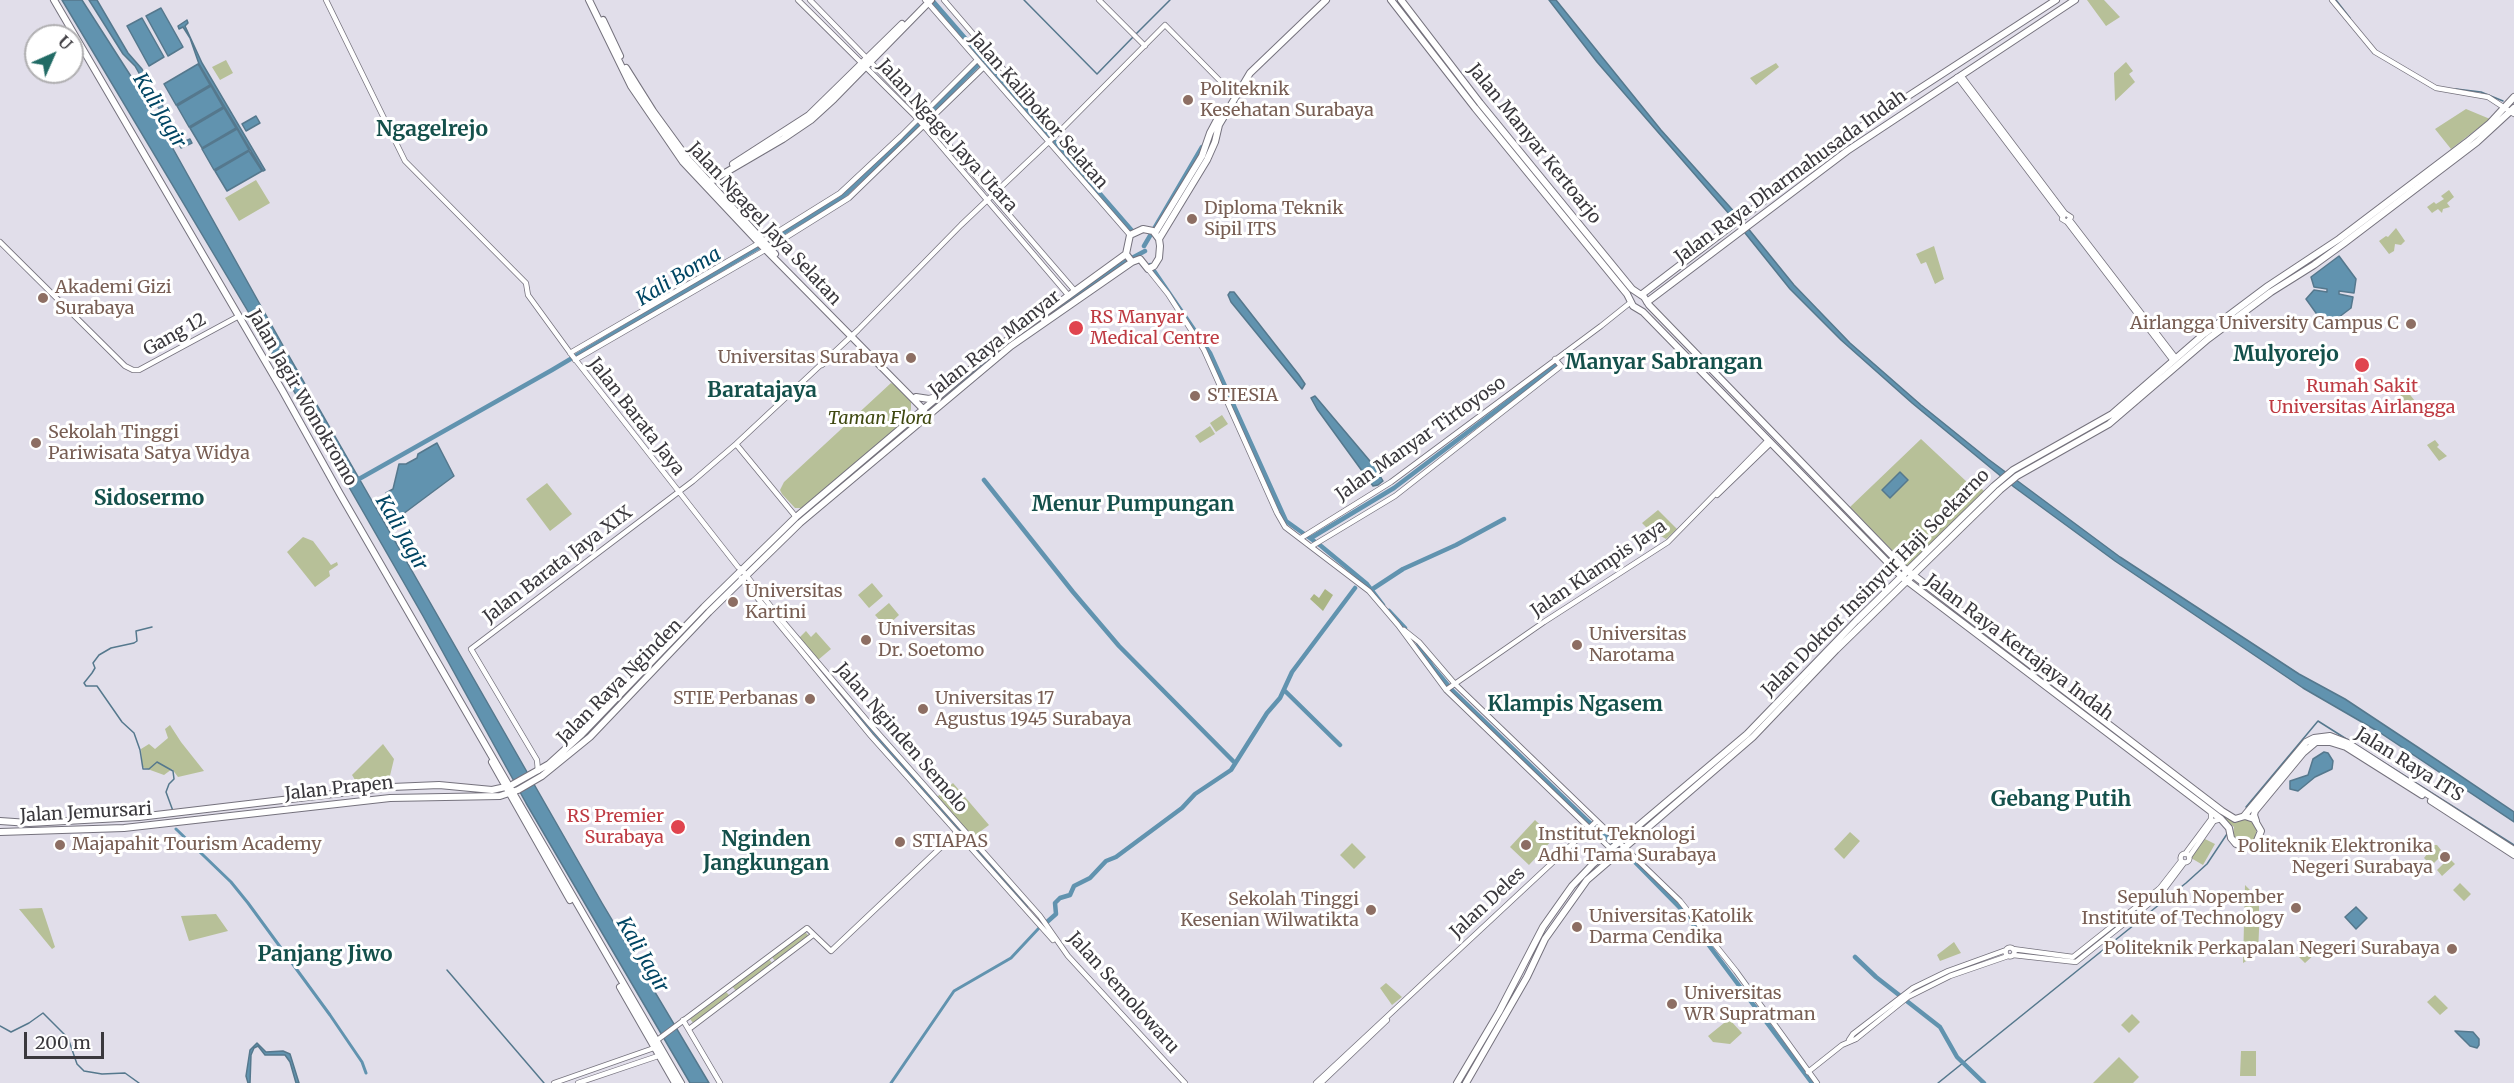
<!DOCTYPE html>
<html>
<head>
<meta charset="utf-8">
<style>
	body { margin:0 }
	#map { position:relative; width:2514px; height:1083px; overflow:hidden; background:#e1deea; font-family:Merriweather,serif }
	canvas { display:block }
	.north { position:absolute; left:24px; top:24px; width:60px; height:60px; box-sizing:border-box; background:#fff; border:2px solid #b0afb1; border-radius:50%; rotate:45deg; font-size:16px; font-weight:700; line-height:24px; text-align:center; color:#3a383d }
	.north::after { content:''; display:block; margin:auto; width:21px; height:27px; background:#216b65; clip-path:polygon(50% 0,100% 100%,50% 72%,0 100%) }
	.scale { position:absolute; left:24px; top:1032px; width:80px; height:27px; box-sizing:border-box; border:3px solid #3a383d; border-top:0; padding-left:8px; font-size:18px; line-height:21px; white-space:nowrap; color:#3a383d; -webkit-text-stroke:4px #fff; paint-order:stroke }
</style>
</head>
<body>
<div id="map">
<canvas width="2514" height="1083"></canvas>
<div class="north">U</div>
<div class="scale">200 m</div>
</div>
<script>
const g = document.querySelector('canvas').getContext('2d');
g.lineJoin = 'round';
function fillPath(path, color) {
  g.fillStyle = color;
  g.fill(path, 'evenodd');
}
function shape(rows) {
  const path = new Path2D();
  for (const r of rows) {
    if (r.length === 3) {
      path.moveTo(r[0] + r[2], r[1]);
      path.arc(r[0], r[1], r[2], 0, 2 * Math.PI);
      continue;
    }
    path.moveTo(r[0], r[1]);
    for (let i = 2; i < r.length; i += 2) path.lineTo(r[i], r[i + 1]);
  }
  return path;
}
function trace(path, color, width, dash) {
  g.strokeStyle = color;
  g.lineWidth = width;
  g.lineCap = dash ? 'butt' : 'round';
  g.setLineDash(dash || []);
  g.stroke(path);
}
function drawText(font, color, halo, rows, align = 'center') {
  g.font = font + ' Merriweather,serif';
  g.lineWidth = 6;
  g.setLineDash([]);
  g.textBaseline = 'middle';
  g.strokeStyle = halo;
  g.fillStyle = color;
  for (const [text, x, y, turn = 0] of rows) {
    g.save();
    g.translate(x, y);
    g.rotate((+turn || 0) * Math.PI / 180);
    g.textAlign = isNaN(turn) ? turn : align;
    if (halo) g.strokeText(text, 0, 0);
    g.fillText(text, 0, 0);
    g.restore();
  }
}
fillPath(shape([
	[2087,0,2104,0,2120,17,2106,26],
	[226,60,233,73,220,80,212,67],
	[2126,62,2133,71,2129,74,2135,82,2115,101,2114,73],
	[1776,63,1779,67,1756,85,1750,78],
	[2466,109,2490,119,2451,149,2435,129],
	[256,180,270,203,239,221,225,198],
	[2449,190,2454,197,2447,203,2450,207,2443,209,2442,213,2438,209,2432,213,2427,207,2434,202,2436,204,2444,199,2441,196],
	[2396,228,2405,241,2401,245,2395,244,2394,251,2389,254,2379,241,2386,236,2388,237],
	[1934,246,1944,279,1935,284,1926,262,1921,264,1916,254],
	[891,383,895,385,911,402,911,409,908,419,802,508,795,508,782,494,780,490,784,482],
	[2407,391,2419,406,2406,416,2394,400],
	[1222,415,1228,424,1216,432,1210,423],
	[1210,426,1215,434,1200,443,1195,436],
	[1921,439,1967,482,1971,478,1984,491,1908,567,1850,507],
	[2435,440,2439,445,2437,447,2447,456,2439,461,2427,445],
	[547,483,572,514,550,531,526,499],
	[1120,494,1127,504,1116,513,1108,503],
	[1658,510,1677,529,1666,539,1647,528,1642,523],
	[303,537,313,541,331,565,337,562,338,565,329,571,330,576,315,587,287,552],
	[872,583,883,596,869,608,858,595],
	[889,603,899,615,886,627,875,615],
	[806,631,811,637,816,632,831,649,818,660,799,638],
	[170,725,181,742,204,771,178,777,172,769,164,775,142,767,141,749,149,744,155,749,168,738,165,729],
	[383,744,394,759,388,784,360,788,352,775],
	[953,783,989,825,973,837,937,797],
	[2222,813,2235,823,2243,818,2251,820,2257,827,2255,838,2247,844,2237,841,2233,834,2234,827,2220,815],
	[1535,820,1554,838,1529,865,1510,847],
	[1850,832,1860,841,1844,859,1834,849],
	[2205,839,2215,844,2203,865,2191,858],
	[1352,843,1366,857,1354,869,1340,855],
	[2434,845,2437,845,2441,850,2439,852,2442,855,2434,863,2431,860,2428,862,2424,858],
	[2449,858,2455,864,2442,876,2437,870],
	[2460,883,2471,894,2464,901,2453,890],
	[2245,885,2259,899,2259,930,2258,954,2243,963],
	[42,908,55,947,52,949,19,909],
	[216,914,228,931,189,941,181,916],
	[805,932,809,936,775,961,772,957],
	[1954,942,1961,953,1940,961,1937,955],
	[2306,943,2316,953,2305,963,2295,953],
	[769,959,772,963,736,991,732,986],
	[1386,983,1402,997,1392,1005,1380,988],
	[726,992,730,996,694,1024,690,1019],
	[2435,995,2448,1008,2440,1015,2427,1002],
	[2132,1014,2140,1022,2129,1033,2121,1025],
	[1729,1019,1742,1033,1730,1044,1713,1042,1708,1036],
	[2241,1051,2256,1051,2256,1076,2240,1076],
	[2119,1057,2139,1077,2133,1083,2093,1083]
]), '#b7c098');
fillPath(shape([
	[1325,589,1333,595,1323,611,1310,599,1314,594,1319,598]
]), '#aab584');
const water = shape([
	[62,0,82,0,143,95,281,342,602,903,709,1083,690,1083,526,803,423,616,249,313,62,0],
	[89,0,97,0,128,53,142,69,183,142,190,139,192,143,181,148,135,66,123,54,89,0],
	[1549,0,1556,0,1661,130,1738,216,1794,285,1850,343,1921,405,1988,459,2120,557,2299,674,2345,699,2422,750,2514,812,2514,822,2379,732,2303,688,2115,561,2014,487,1912,403,1841,340,1790,289,1737,223,1597,62,1549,0],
	[161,8,183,47,168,56,146,16,161,8],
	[142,18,164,57,149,66,127,26,142,18],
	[187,20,188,23,185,26,202,63,265,170,263,171,199,64,190,38,183,27,179,29,178,26,187,20],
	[198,64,210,85,176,105,164,84,198,64],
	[211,86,223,107,189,127,177,106,211,86],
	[224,108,236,128,202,148,190,128,224,108],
	[256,116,260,123,246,131,242,124,256,116],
	[237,129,249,150,214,170,202,149,237,129],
	[249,151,262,171,227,191,215,171,249,151],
	[2339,256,2356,279,2354,293,2339,291,2339,294,2353,297,2351,308,2326,327,2306,299,2314,290,2327,292,2327,289,2314,287,2311,277,2339,256],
	[1230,292,1234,292,1299,375,1305,384,1302,389,1231,302,1228,295,1230,292],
	[1315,396,1375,467,1383,481,1378,485,1373,486,1317,409,1311,398,1315,396],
	[437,443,454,476,399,517,386,493,393,489,399,464,406,464,417,458,418,454,437,443],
	[1900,472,1908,480,1890,498,1882,490,1900,472],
	[2324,752,2328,753,2333,761,2332,769,2315,777,2298,791,2290,789,2290,781,2308,775,2313,759,2324,752],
	[2356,907,2367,918,2356,929,2345,917,2356,907],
	[2455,1031,2473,1032,2479,1039,2479,1045,2477,1048,2470,1046,2455,1031],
	[257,1043,266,1052,283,1051,290,1054,299,1083,296,1083,290,1062,285,1055,265,1055,258,1046,254,1048,251,1055,250,1083,248,1083,246,1076,250,1050,257,1043]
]);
fillPath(water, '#6193af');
trace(water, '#55788d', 1.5);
trace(shape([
	[1024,0,1097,74,1133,37],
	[2336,0,2350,18],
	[1136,34,1170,0],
	[2456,89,2481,92,2503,101],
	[152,627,136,631,137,641,134,643,111,648,99,655,93,663,95,668,92,673,84,683,86,686,97,686,122,722,134,733,140,750,143,769,149,769,157,762,173,771,174,779,169,784,166,792,173,811],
	[2246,807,2318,721,2514,845],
	[447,970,544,1083],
	[0,1026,11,1032,29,1023,43,1013,68,1038,77,1064,84,1071,102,1074,125,1073,139,1083],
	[1938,1083,2186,883,2207,864,2227,834]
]), '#55788d', 1.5);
trace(shape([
	[176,829,231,882,248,903,330,1015,362,1062,366,1073],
	[891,1083,954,991,1011,958,1039,928]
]), '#6193af', 3);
trace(shape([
	[932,0,1134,233],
	[1144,246,1202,147],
	[1132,258,1145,251],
	[1150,265,1210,353,1286,521,1321,546,1367,584,1383,605],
	[359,479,552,370,840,199,919,125,981,62],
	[984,480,1073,592,1119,646,1235,763],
	[803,517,1001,350,1046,316,1128,260],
	[1311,538,1394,488,1555,366],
	[745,573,793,526],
	[1371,590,1403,569,1456,545,1504,519],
	[1389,611,1405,628],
	[1418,643,1432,666,1452,690,1589,822,1629,856,1684,912,1812,1083],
	[1284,690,1340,745],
	[845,701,1026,907],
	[1047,922,1056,914,1055,903,1060,898,1070,895,1074,886,1090,878,1106,861,1116,857,1182,808,1195,794,1231,770,1267,713,1280,698,1292,672,1355,588],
	[1855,957,1876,977,1940,1027,1957,1057,1984,1083]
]), '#6193af', 4.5);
const secondary = shape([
	[326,0,405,161,526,283,528,295,571,354,738,567,742,570,780,618,869,723,1040,916,1068,956,1185,1083],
	[798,0,918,119,1069,296],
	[810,0,929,122,1075,291],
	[925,0,926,1],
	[944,0,1058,133],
	[1099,0,1145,46],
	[2332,0,2375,52,2436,88,2488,97,2514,114],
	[928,3,1130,235],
	[1961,75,2065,213],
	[1957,77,2062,216],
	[2070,220,2176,358],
	[2067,222,2071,217,2065,213,2062,219,2067,222,2173,361],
	[763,241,840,193,901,136,977,60],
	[0,242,125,366,133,370,139,370,239,316],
	[769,248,849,198,984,67],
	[1148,269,1168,294,1204,350,1277,513,1285,527,1369,591,1398,625,1446,690,1613,851],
	[856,332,961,225,1058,133,1165,25,1235,96],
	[570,353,759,243],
	[575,360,765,250],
	[822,365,836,353],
	[736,444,796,517],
	[1717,495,1771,443],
	[1301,538,1391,482,1601,326,1631,302],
	[1312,546,1395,496,1561,366,1555,359],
	[741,578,871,736,1053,940],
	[1404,630,1419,642,1455,684,1680,901,1736,971,1817,1083],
	[1446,690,1544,622,1668,542,1768,440],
	[538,771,537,760,471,649,693,481,736,444,858,330],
	[2185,858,4.5],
	[2185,854,2211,819,2211,812],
	[2189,857,2214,821,2221,819],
	[2010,952,4.5],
	[2013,949,2073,957,2160,888,2181,861],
	[2013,955,2076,962,2160,895,2184,863],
	[683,1020,720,1083],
	[689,1029,813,935],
	[1849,1040,1853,1034,1913,988,1948,971,2006,950],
	[656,1041,807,928,831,951,957,832],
	[1808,1072,1842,1045,1856,1039,1908,997,1950,976,2008,956],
	[554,1083,654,1048],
	[578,1083,658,1056],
	[1316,1083,1597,821],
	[1321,1083,1387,1020]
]);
const primary = shape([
	[54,0,282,390,340,494,681,1083],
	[589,0,631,86,683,162,761,245,924,410],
	[1391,0,1475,108,1627,294,1633,306,1643,312,1902,577,2221,819,2229,828,2231,838,2236,844,2246,847,2256,843,2261,831,2254,819,2245,816,2235,819,2222,811,1904,568,1649,305,1644,297,1632,289,1480,103,1401,0],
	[603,20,620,56],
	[626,68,653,111,688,159,775,254],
	[733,164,809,115,902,24],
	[706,184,783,139,811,120,834,99,931,0],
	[1155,233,1202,156,1210,133,1218,118],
	[1159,239,1207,160,1215,142,1219,125,1250,73,1326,0],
	[1641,295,1859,128,2056,0],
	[1647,302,1847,151,2075,0],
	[916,397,929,399,936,397],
	[492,762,570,900],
	[2431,801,2514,855],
	[2244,816,2306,742,2314,738,2330,736,2348,743,2514,850],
	[0,821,29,823,139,817,392,787,439,785,492,790,510,786,549,764,582,734,704,607,796,517,991,352,1126,254],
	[2256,821,2254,815,2255,811,2303,753,2316,742,2330,742,2346,747,2422,795],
	[0,832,124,828,390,798,500,796,518,790,542,776,590,737,709,612,800,523,1011,346,1132,262,1140,259,1148,269,1154,266,1159,258,1160,246,1159,239,1153,231,1143,229,1130,235,1126,254,1132,262],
	[620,987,675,1083],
	[1457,1083,1499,1012,1543,927,1572,886,1593,864,1747,734,1856,621,1994,486,2013,470,2112,414,2204,334,2268,286,2339,239,2467,142,2490,123,2514,97],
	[1466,1083,1527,977,1545,939,1587,880,1753,737,1836,650,2000,490,2017,476,2109,424,2208,339,2271,292,2314,265,2343,244,2477,142,2514,108]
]);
trace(secondary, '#75727d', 6);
trace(primary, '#75727d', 8);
trace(secondary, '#fff', 4.5);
trace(primary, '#fff', 6);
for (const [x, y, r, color] of [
	[1188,100,6,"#8d6e63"],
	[1192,219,6,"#8d6e63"],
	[43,298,6,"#8d6e63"],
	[2411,324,6,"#8d6e63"],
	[1076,328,8,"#e0444e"],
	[911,358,6,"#8d6e63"],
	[2362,365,8,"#e0444e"],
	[1195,396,6,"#8d6e63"],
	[36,443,6,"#8d6e63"],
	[733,602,6,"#8d6e63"],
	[866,640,6,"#8d6e63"],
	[1577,645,6,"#8d6e63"],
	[810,699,6,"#8d6e63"],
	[923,709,6,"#8d6e63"],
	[678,827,8,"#e0444e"],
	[900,842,6,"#8d6e63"],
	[60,845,6,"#8d6e63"],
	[1526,845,6,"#8d6e63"],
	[2445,857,6,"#8d6e63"],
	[2296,908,6,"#8d6e63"],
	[1371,910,6,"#8d6e63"],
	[1577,927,6,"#8d6e63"],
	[2452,949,6,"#8d6e63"],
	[1672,1004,6,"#8d6e63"]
]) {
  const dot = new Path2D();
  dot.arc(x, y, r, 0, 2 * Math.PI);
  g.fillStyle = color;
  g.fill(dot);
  trace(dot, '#fff', 2);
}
drawText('18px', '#785e54', '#fff', [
	["Politeknik",1200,90],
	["Kesehatan Surabaya",1200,111],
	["Diploma Teknik",1204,209],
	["Sipil ITS",1204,230],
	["Akademi Gizi",55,288],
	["Surabaya",55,309],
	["Airlangga University Campus C",2399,324,"right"],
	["Universitas Surabaya",899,358,"right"],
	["STIESIA",1207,396],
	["Sekolah Tinggi",48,433],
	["Pariwisata Satya Widya",48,454],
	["Universitas",745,592],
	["Kartini",745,613],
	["Universitas",878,630],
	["Dr. Soetomo",878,651],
	["Universitas",1589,635],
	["Narotama",1589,656],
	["STIE Perbanas",798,699,"right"],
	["Universitas 17",935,699],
	["Agustus 1945 Surabaya",935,720],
	["Institut Teknologi",1538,835],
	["Adhi Tama Surabaya",1538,856],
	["STIAPAS",912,842],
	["Majapahit Tourism Academy",72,845],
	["Politeknik Elektronika",2433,847,"right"],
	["Negeri Surabaya",2433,868,"right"],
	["Sepuluh Nopember",2284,898,"right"],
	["Institute of Technology",2284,919,"right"],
	["Sekolah Tinggi",1359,900,"right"],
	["Kesenian Wilwatikta",1359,921,"right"],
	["Universitas Katolik",1589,917],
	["Darma Cendika",1589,938],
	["Politeknik Perkapalan Negeri Surabaya",2440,949,"right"],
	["Universitas",1684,994],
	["WR Supratman",1684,1015]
], 'left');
drawText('18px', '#3a383d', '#fff', [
	["Jalan Kalibokor Selatan",1038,111,49],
	["Jalan Ngagel Jaya Utara",947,136,48],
	["Jalan Manyar Kertoarjo",1534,144,51],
	["Jalan Raya Dharmahusada Indah",1791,177,-36],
	["Jalan Ngagel Jaya Selatan",764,224,47],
	["Gang 12",175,335,-29],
	["Jalan Raya Manyar",995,344,-38],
	["Jalan Jagir Wonokromo",302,398,60],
	["Jalan Barata Jaya",636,417,52],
	["Jalan Manyar Tirtoyoso",1421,439,-35],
	["Jalan Barata Jaya XIX",558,565,-37],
	["Jalan Klampis Jaya",1599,569,-34],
	["Jalan Doktor Insinyur Haji Soekarno",1876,583,-45],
	["Jalan Raya Kertajaya Indah",2019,648,37],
	["Jalan Raya Nginden",620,682,-45],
	["Jalan Nginden Semolo",901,738,49],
	["Jalan Raya ITS",2409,765,32],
	["Jalan Prapen",339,789,-6],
	["Jalan Jemursari",86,813,-3],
	["Jalan Deles",1488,903,-43],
	["Jalan Semolowaru",1123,993,48]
]);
drawText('18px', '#be3a42', '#fff', [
	["RS Manyar",1090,318],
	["Medical Centre",1090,339],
	["Rumah Sakit",2362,387,"center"],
	["Universitas Airlangga",2362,408,"center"],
	["RS Premier",664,817,"right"],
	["Surabaya",664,838,"right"]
], 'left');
drawText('italic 18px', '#3f4810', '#fff', [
	["Taman Flora",880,419]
]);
drawText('italic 20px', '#004563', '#fff', [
	["Kali Jagir",159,111,59],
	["Kali Boma",679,277,-31],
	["Kali Jagir",401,533,60],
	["Kali Jagir",642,955,60]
]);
drawText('bold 21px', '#14504b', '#fff', [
	["Ngagelrejo",432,130],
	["Mulyorejo",2286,355],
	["Manyar Sabrangan",1664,363],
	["Baratajaya",762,391],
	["Sidosermo",149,499],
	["Menur Pumpungan",1133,505],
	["Klampis Ngasem",1575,705],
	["Gebang Putih",2061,800],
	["Nginden",766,840],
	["Jangkungan",766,864],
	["Panjang Jiwo",325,955]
]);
</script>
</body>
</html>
